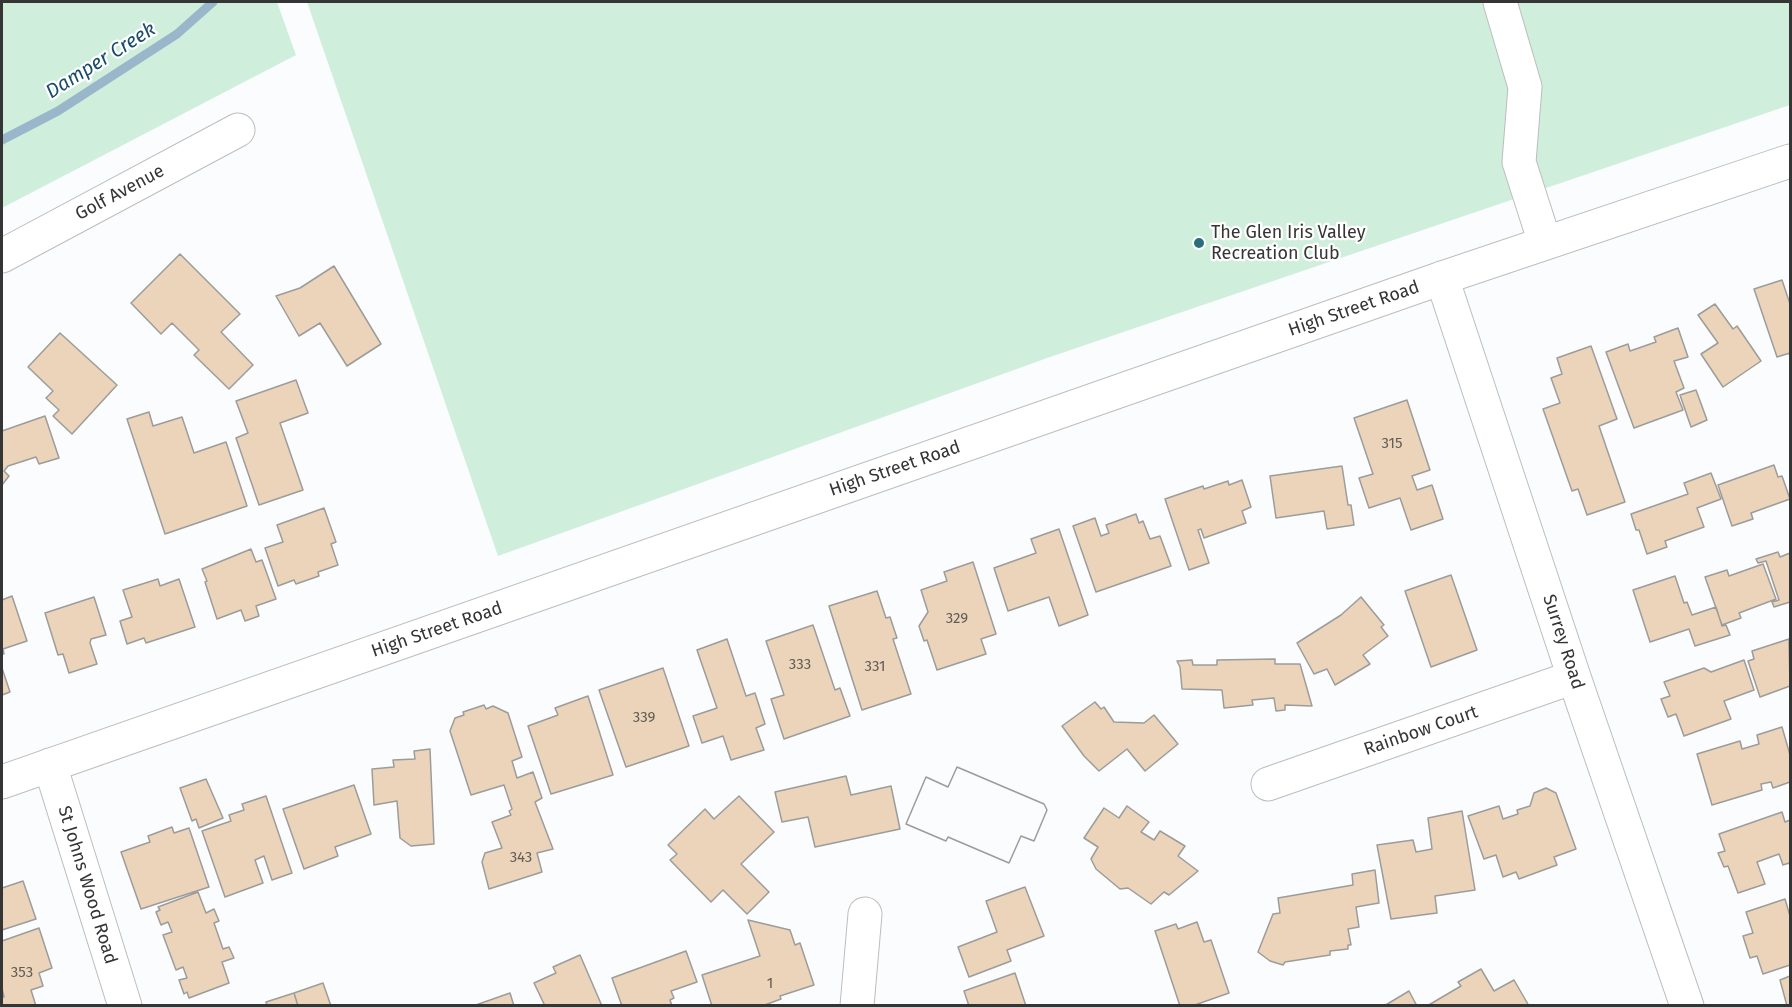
<!DOCTYPE html>
<html>
<head>
<meta charset="utf-8">
<style>
	body { margin:0 }
	#map { position:relative; width:1792px; height:1007px; overflow:hidden; background:#fbfcfd; font-family:"Fira Sans",sans-serif }
	canvas { display:block }
	.frame { position:absolute; inset:0; border:3px solid #353536; pointer-events:none }
</style>
</head>
<body>
<div id="map">
<canvas width="1792" height="1007"></canvas>
<div class="frame"></div>
</div>
<script>
const g = document.querySelector('canvas').getContext('2d');
g.lineJoin = 'round';
function fillPath(path, color) {
  g.fillStyle = color;
  g.fill(path, 'evenodd');
}
function shape(rows) {
  const path = new Path2D();
  for (const r of rows) {
    path.moveTo(r[0], r[1]);
    for (let i = 2; i < r.length; i += 2) path.lineTo(r[i], r[i + 1]);
  }
  return path;
}
function trace(path, color, width, dash) {
  g.strokeStyle = color;
  g.lineWidth = width;
  g.lineCap = dash ? 'butt' : 'round';
  g.setLineDash(dash || []);
  g.stroke(path);
}
function drawText(font, color, halo, rows, align = 'center') {
  g.font = font + ' "Fira Sans",sans-serif';
  g.lineWidth = 4.5;
  g.setLineDash([]);
  g.textBaseline = 'middle';
  g.strokeStyle = halo;
  g.fillStyle = color;
  for (const [text, x, y, turn = 0] of rows) {
    g.save();
    g.translate(x, y);
    g.rotate((+turn || 0) * Math.PI / 180);
    g.textAlign = isNaN(turn) ? turn : align;
    if (halo) g.strokeText(text, 0, 0);
    g.fillText(text, 0, 0);
    g.restore();
  }
}
fillPath(shape([
	[2,2,277,2,296,55,2,208],
	[307,2,1790,2,1790,105,1050,357,498,556]
]), '#cfefdc');
trace(shape([
	[2,140,58,111,177,34,213,2]
]), '#99b6ca', 9);
const building = shape([
	[180,254,240,314,221,332,253,365,229,389,194,355,199,350,172,323,161,334,131,303,180,254],
	[334,266,381,344,347,366,320,323,299,336,276,296,300,288,334,266],
	[1782,280,1790,304,1790,355,1790,353,1777,357,1754,289,1782,280],
	[1715,304,1733,329,1737,326,1761,361,1723,387,1701,354,1718,343,1698,315,1715,304],
	[1678,328,1688,357,1674,361,1684,388,1676,392,1683,410,1634,428,1606,352,1628,344,1630,351,1656,342,1654,337,1678,328],
	[60,333,117,385,72,434,53,416,59,410,46,398,53,391,28,367,60,333],
	[1591,346,1617,419,1599,426,1625,502,1587,515,1578,489,1572,491,1543,409,1560,403,1551,378,1562,374,1557,358,1591,346],
	[296,380,308,413,280,423,303,490,259,505,236,438,248,433,236,401,296,380],
	[1696,390,1707,420,1691,427,1680,395,1696,390],
	[1407,400,1430,470,1412,476,1417,490,1432,485,1443,519,1411,530,1400,498,1369,508,1359,478,1373,474,1354,418,1407,400],
	[149,412,153,426,182,417,194,453,226,442,247,506,165,534,127,419,149,412],
	[45,416,59,458,39,464,36,457,8,466,4,471,9,476,2,485,2,431,45,416],
	[1774,465,1778,477,1782,476,1790,499,1751,513,1753,519,1732,526,1718,485,1774,465],
	[1342,466,1348,505,1351,505,1354,525,1327,529,1324,511,1276,518,1270,476,1342,466],
	[1711,473,1721,499,1697,508,1704,527,1665,541,1667,547,1647,554,1639,530,1636,530,1631,514,1688,494,1684,483,1711,473],
	[1242,480,1251,507,1242,511,1246,523,1204,538,1201,529,1198,530,1209,563,1189,570,1165,499,1203,486,1204,489,1228,481,1229,485,1242,480],
	[324,508,336,542,331,544,338,565,318,572,319,576,296,584,294,580,278,586,265,548,283,542,277,525,324,508],
	[1136,514,1139,523,1143,521,1150,539,1160,536,1171,566,1096,592,1073,526,1095,518,1101,536,1109,533,1106,525,1136,514],
	[1059,529,1088,615,1059,626,1049,597,1008,611,994,568,1036,553,1031,539,1059,529],
	[251,549,256,562,262,560,276,599,256,606,259,616,245,621,241,610,217,619,205,582,207,581,202,569,251,549],
	[1778,552,1780,557,1790,553,1790,602,1774,607,1772,602,1779,600,1766,561,1758,563,1756,559,1778,552],
	[973,562,996,634,981,639,986,654,937,670,927,640,924,641,919,626,928,612,921,590,947,581,944,572,973,562],
	[1763,564,1776,599,1739,613,1741,618,1722,625,1705,577,1727,570,1729,576,1763,564],
	[1451,575,1477,650,1431,667,1405,591,1451,575],
	[1675,576,1684,603,1687,602,1692,615,1716,607,1722,626,1726,625,1730,635,1695,646,1689,629,1650,642,1633,590,1675,576],
	[158,579,160,586,179,579,195,627,146,643,144,638,127,644,120,621,132,617,123,590,158,579],
	[877,591,886,618,890,617,897,638,893,639,911,694,862,710,829,606,877,591],
	[12,596,27,641,3,649,4,654,2,654,2,600,12,596],
	[94,597,106,635,91,639,90,643,97,664,69,673,63,654,58,655,45,613,94,597],
	[1361,597,1384,625,1381,627,1388,636,1363,655,1370,664,1335,685,1327,669,1314,674,1297,643,1341,615,1361,597],
	[813,625,835,690,840,688,850,716,784,739,771,699,784,695,766,641,813,625],
	[727,639,746,696,755,693,765,724,756,728,764,750,731,760,723,736,702,743,693,716,717,708,697,650,727,639],
	[1789,639,1790,686,1760,697,1748,661,1754,659,1752,651,1789,639],
	[1275,659,1275,664,1300,664,1312,706,1285,705,1285,710,1276,711,1274,698,1252,700,1253,705,1224,708,1222,690,1182,689,1180,667,1177,661,1192,660,1193,665,1217,665,1217,660,1275,659],
	[1744,660,1754,690,1724,701,1731,719,1684,736,1676,714,1668,717,1661,699,1670,696,1664,682,1704,668,1711,672,1744,660],
	[2,668,10,692,2,695,2,668],
	[663,668,689,746,626,767,599,690,663,668],
	[588,696,613,775,551,794,528,726,558,715,555,708,588,696],
	[1095,702,1101,709,1104,707,1114,722,1144,723,1154,715,1178,744,1145,771,1127,749,1099,771,1084,756,1062,726,1095,702],
	[484,705,486,709,493,706,508,713,522,757,512,761,517,778,533,772,542,798,535,802,553,849,537,853,542,872,489,889,482,862,485,853,502,848,492,822,511,815,509,811,512,809,504,785,471,795,450,731,455,718,464,715,463,712,484,705],
	[1782,727,1790,755,1790,782,1773,788,1771,782,1761,784,1762,790,1712,805,1697,754,1740,741,1742,749,1759,744,1757,735,1782,727],
	[430,749,434,844,411,846,400,838,397,801,374,805,372,769,394,767,393,760,415,759,414,751,430,749],
	[957,767,1044,804,1047,810,1034,841,1021,836,1009,863,948,837,946,841,906,824,926,777,948,787,957,767],
	[957,767,1044,804,1047,810,1034,841,1021,836,1009,863,948,837,946,841,906,824,926,777,948,787,957,767],
	[846,776,851,795,891,786,900,829,815,847,808,817,782,822,775,792,846,776],
	[206,779,223,818,199,828,196,819,192,821,180,788,206,779],
	[354,785,371,834,335,847,338,856,304,869,283,809,354,785],
	[1546,788,1556,793,1576,849,1554,857,1557,865,1519,879,1516,872,1503,877,1496,855,1484,859,1468,816,1499,806,1503,819,1518,814,1517,810,1530,806,1534,793,1546,788],
	[266,796,292,873,272,880,264,856,255,860,263,883,225,897,202,831,231,821,229,815,244,810,242,804,266,796],
	[739,796,774,832,741,864,769,892,747,914,723,890,711,902,670,860,677,854,668,845,705,809,714,819,739,796],
	[1127,806,1149,822,1141,832,1154,840,1160,831,1185,846,1178,856,1198,871,1169,895,1164,892,1151,904,1128,888,1120,889,1096,869,1091,859,1098,847,1084,838,1104,808,1119,818,1127,806],
	[1462,811,1475,890,1435,896,1437,913,1391,919,1377,845,1413,840,1416,852,1432,849,1428,818,1462,811],
	[1782,812,1785,822,1790,820,1790,866,1789,863,1783,865,1779,854,1757,862,1765,884,1738,893,1728,866,1724,867,1718,853,1725,851,1719,834,1782,812],
	[172,827,174,833,189,828,209,887,141,909,121,852,150,842,148,836,172,827],
	[1375,870,1379,903,1356,907,1359,927,1348,929,1351,945,1348,945,1348,949,1330,951,1330,955,1285,962,1283,965,1270,961,1258,952,1273,914,1280,913,1278,898,1353,885,1352,874,1375,870],
	[23,881,36,919,2,930,2,888,23,881],
	[1025,887,1044,936,1007,950,1011,961,969,977,958,947,997,932,986,901,1025,887],
	[198,892,206,913,214,909,219,921,214,923,223,949,229,947,234,958,222,962,229,983,189,998,187,992,184,994,179,980,187,978,183,967,176,970,163,935,172,932,168,922,161,925,156,912,160,910,158,907,198,892],
	[1785,899,1790,916,1790,965,1763,974,1757,956,1750,958,1743,936,1753,933,1746,912,1785,899],
	[748,920,790,930,795,945,800,943,814,985,780,996,781,999,762,1006,712,1006,702,975,760,956,748,920],
	[1197,922,1204,942,1211,940,1229,993,1192,1006,1180,1006,1155,931,1176,924,1178,929,1197,922],
	[39,928,52,968,39,973,43,986,31,990,36,1006,2,1006,2,997,4,997,2,988,2,941,39,928],
	[686,951,697,982,671,991,674,998,670,1000,672,1006,622,1006,612,978,686,951],
	[580,955,602,1006,545,1006,534,983,556,973,553,967,580,955],
	[1481,969,1494,991,1514,980,1529,1006,1427,1006,1461,986,1458,982,1481,969],
	[1015,973,1026,1006,969,1006,964,991,1015,973],
	[1790,976,1790,1006,1787,1006,1780,980,1790,976],
	[323,983,331,1006,298,1006,294,993,323,983],
	[1409,991,1417,1006,1384,1006,1409,991],
	[294,993,298,1006,267,1006,266,1002,294,993],
	[510,993,514,1006,473,1006,510,993]
]);
fillPath(building, '#ebd4ba');
trace(building, '#9c9c9b', 1.5);
const minor = shape([
	[1500,2,1525,87,1519,162,1545,243],
	[2,256,238,130],
	[1442,278,1574,677,1687,1006],
	[50,765,125,1006],
	[1268,784,1574,677],
	[857,1006,865,914]
]);
const major = shape([
	[2,782,1442,278,1790,161]
]);
trace(minor, '#bcbdbe', 35);
trace(major, '#bcbdbe', 35);
trace(minor, '#fff', 33);
trace(major, '#fff', 33);
for (const [x, y, r, color] of [
	[1199,243,6,"#296e7d"]
]) {
  const dot = new Path2D();
  dot.arc(x, y, r, 0, 2 * Math.PI);
  g.fillStyle = color;
  g.fill(dot);
  trace(dot, '#fff', 2);
}
drawText('15px', '#625d57', null, [
	["315",1392,444],
	["329",957,619],
	["333",800,665],
	["331",875,667],
	["339",644,718],
	["343",521,858],
	["353",22,973],
	["1",770,984]
]);
drawText('18px', '#353536', '#fff', [
	["Golf Avenue",120,193,-28],
	["High Street Road",1354,309,-19],
	["High Street Road",895,469,-19],
	["High Street Road",437,630,-19],
	["Surrey Road",1563,642,72],
	["Rainbow Court",1421,731,-19],
	["St Johns Wood Road",87,885,73]
]);
drawText('18px', '#353536', '#fff', [
	["The Glen Iris Valley",1211,233],
	["Recreation Club",1211,254]
], 'left');
drawText('italic 20px', '#194c6a', '#fff', [
	["Damper Creek",101,61,-32]
]);
</script>
</body>
</html>
